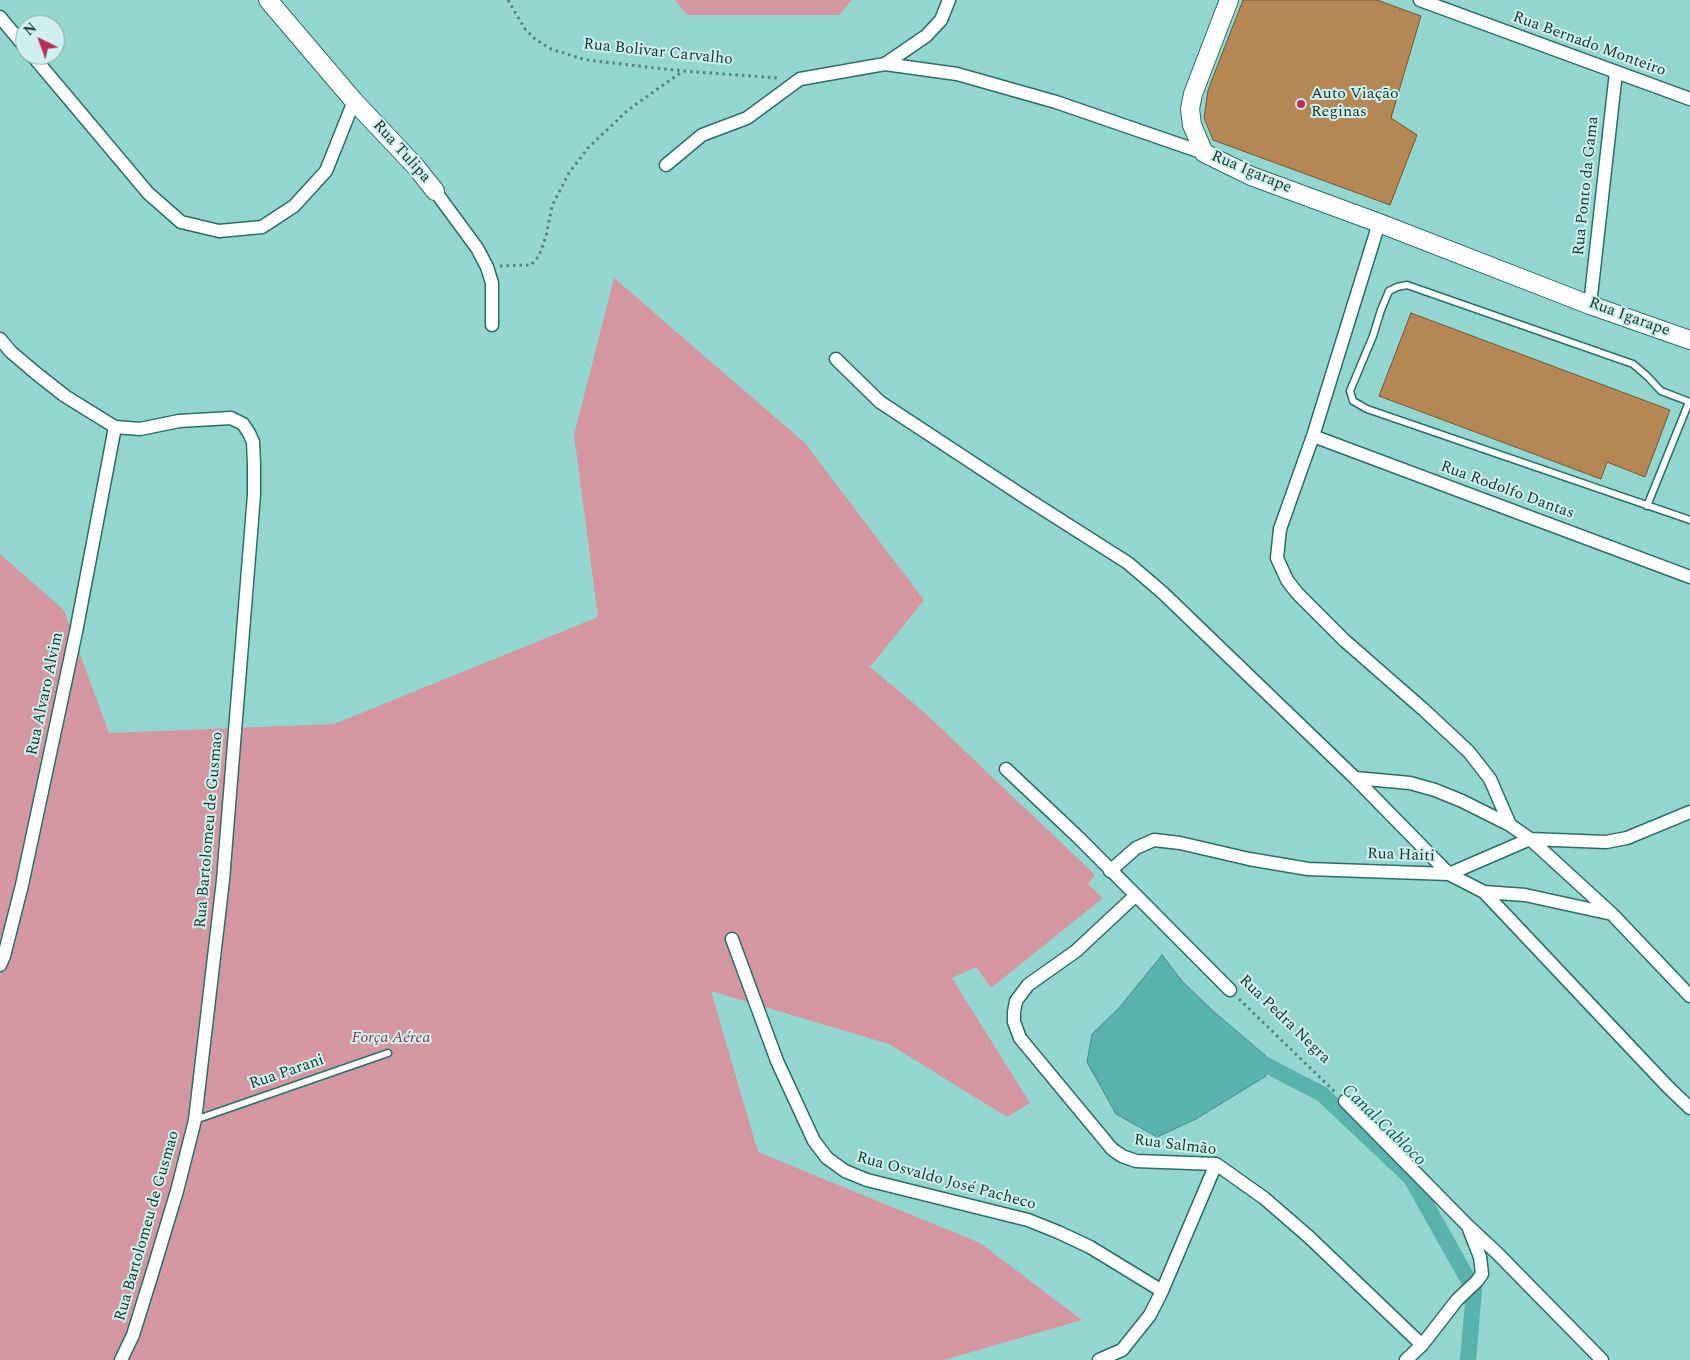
<!DOCTYPE html>
<html>
<head>
<meta charset="utf-8">
<style>
	body { margin:0 }
	#map { position:relative; width:1690px; height:1360px; overflow:hidden; background:#92d6cf; font-family:Spectral,serif }
	canvas { display:block }
	.north { position:absolute; left:15px; top:15px; width:50px; height:50px; box-sizing:border-box; background:#ceefeb; border:1px solid #86a5a1; border-radius:50%; rotate:318deg; font-size:14px; font-weight:700; line-height:20px; text-align:center; color:#193532 }
	.north::after { content:''; display:block; margin:auto; width:18px; height:22px; background:#bb2c58; clip-path:polygon(50% 0,100% 100%,50% 72%,0 100%) }
</style>
</head>
<body>
<div id="map">
<canvas width="1690" height="1360"></canvas>
<div class="north">N</div>
</div>
<script>
const g = document.querySelector('canvas').getContext('2d');
g.lineJoin = 'round';
function fillPath(path, color) {
  g.fillStyle = color;
  g.fill(path, 'evenodd');
}
function shape(rows) {
  const path = new Path2D();
  for (const r of rows) {
    path.moveTo(r[0], r[1]);
    for (let i = 2; i < r.length; i += 2) path.lineTo(r[i], r[i + 1]);
  }
  return path;
}
function trace(path, color, width, dash) {
  g.strokeStyle = color;
  g.lineWidth = width;
  g.lineCap = dash ? 'butt' : 'round';
  g.setLineDash(dash || []);
  g.stroke(path);
}
function drawText(font, color, halo, rows, align = 'center') {
  g.font = font + ' Spectral,serif';
  g.lineWidth = 4;
  g.setLineDash([]);
  g.textBaseline = 'middle';
  g.strokeStyle = halo;
  g.fillStyle = color;
  for (const [text, x, y, turn = 0] of rows) {
    g.save();
    g.translate(x, y);
    g.rotate((+turn || 0) * Math.PI / 180);
    g.textAlign = isNaN(turn) ? turn : align;
    if (halo) g.strokeText(text, 0, 0);
    g.fillText(text, 0, 0);
    g.restore();
  }
}
fillPath(shape([
	[675,0,852,0,839,15,687,15],
	[614,278,805,443,924,600,870,667,925,713,1095,875,1088,884,1103,898,991,988,976,967,952,978,1030,1103,1007,1117,889,1044,711,991,758,1152,980,1243,1082,1320,944,1360,0,1360,0,554,64,610,109,733,334,724,598,617,574,435]
]), '#d497a1');
const water = shape([
	[1162,955,1182,981,1213,1011,1267,1057,1266,1076,1196,1119,1157,1137,1116,1114,1087,1062,1092,1034,1119,1008,1162,955]
]);
fillPath(water, '#59b3ac');
trace(water, '#468d87', 1);
trace(shape([
	[1245,1060,1266,1065,1322,1094,1411,1178,1474,1290,1468,1360]
]), '#59b3ac', 16);
const building = shape([
	[1243,0,1377,0,1421,16,1391,118,1417,135,1390,205,1213,140,1204,118,1208,90,1243,0],
	[1411,313,1670,410,1645,477,1607,462,1601,479,1379,396,1411,313]
]);
fillPath(building, '#b48754');
trace(building, '#76552f', 1);
const service = shape([
	[1690,402,1661,391,1647,376,1633,364,1407,285,1397,287,1389,291,1381,310,1373,336,1350,391,1353,401,1367,409,1690,520],
	[1647,506,1689,402],
	[195,1120,388,1053]
]);
const minor = shape([
	[1420,0,1690,99],
	[0,17,25,47],
	[32,55,148,193,181,222,219,231,262,227,294,206,326,171,354,101],
	[885,64,926,36,941,20,949,0],
	[666,165,702,135,747,118,800,79,885,64,957,74,1056,102,1204,153],
	[435,191,477,248,487,267,492,283,492,325],
	[1379,223,1313,436,1280,529,1277,558,1287,580,1297,593,1344,640,1424,710,1469,752,1490,779,1510,825],
	[1590,305,1616,72],
	[0,339,11,352,37,374,65,396,115,427,140,429,179,421,231,418,243,424,249,433,253,442,254,464,254,495,223,880,195,1120,177,1191,151,1277,133,1335,121,1360],
	[836,359,880,402,1029,500,1128,563,1163,593,1355,778,1449,874,1484,892,1668,1087,1690,1108],
	[1313,436,1690,577],
	[1006,769,1079,838,1230,990],
	[1355,778,1410,783,1435,790,1462,801,1510,825,1530,839,1612,914],
	[1110,871,1136,848,1154,840,1180,843,1249,859,1308,869,1449,874,1530,839,1606,842,1627,838,1690,812],
	[1484,892,1525,895,1612,914,1690,996],
	[1136,895,1076,951,1028,985,1016,1001,1014,1012,1014,1022,1020,1038,1112,1149,1122,1156,1136,1161,1216,1164,1264,1198,1309,1237,1422,1345],
	[732,939,777,1061,814,1141,827,1158,845,1171,867,1180,1028,1220,1058,1232,1090,1247,1162,1291],
	[0,965,4,956,22,885,76,632,115,427],
	[1345,1101,1468,1226,1497,1253,1602,1360],
	[1099,1360,1122,1350,1150,1315,1162,1291,1216,1164],
	[1406,1360,1422,1345,1457,1300,1477,1281,1482,1274,1480,1257,1469,1229]
]);
const secondary = shape([
	[268,0,354,101,416,167,435,191],
	[1229,0,1193,94,1190,109,1192,125,1204,153,1251,176,1379,223,1590,305,1690,340]
]);
trace(service, '#296f69', 9);
trace(minor, '#296f69', 15);
trace(secondary, '#296f69', 20);
trace(shape([
	[508,0,525,29,535,39,551,49,586,60,683,71,779,78],
	[500,266,531,265,539,256,546,236,552,206,569,173,588,148,628,110,683,71],
	[1239,999,1335,1092]
]), '#54837f', 3, [2.5, 4]);
trace(service, '#fff', 6);
trace(minor, '#fff', 12);
trace(secondary, '#fff', 18);
for (const [x, y, r, color] of [
	[1301,104,5,"#bb2c58"]
]) {
  const dot = new Path2D();
  dot.arc(x, y, r, 0, 2 * Math.PI);
  g.fillStyle = color;
  g.fill(dot);
  trace(dot, '#ceefeb', 2);
}
drawText('16px', '#193532', '#ceefeb', [
	["Rua Bernado Monteiro",1589,45,20],
	["Rua Bolivar Carvalho",658,53,6],
	["Rua Tulipa",401,152,48],
	["Rua Igarape",1251,173,23],
	["Rua Ponto da Gama",1587,186,-84],
	["Rua Igarape",1629,318,20],
	["Rua Rodolfo Dantas",1507,491,20],
	["Rua Alvaro Alvim",46,694,-78],
	["Rua Bartolomeu de Gusmao",210,830,-85],
	["Rua Haiti",1401,856,2],
	["Rua Pedra Negra",1284,1020,44],
	["Rua Parani",287,1073,-19],
	["Rua Salmão",1175,1146,7],
	["Rua Osvaldo José Pacheco",946,1182,15],
	["Rua Bartolomeu de Gusmao",148,1226,-74]
]);
drawText('16px', '#193532', '#ceefeb', [
	["Auto Viação",1311,95],
	["Reginas",1311,113]
], 'left');
drawText('italic 16px', '#8a354a', '#ceefeb', [
	["Força Aérea",391,1039]
]);
drawText('italic 18px', '#0f5d58', '#ceefeb', [
	["Canal Cabloco",1383,1126,44]
]);
</script>
</body>
</html>
